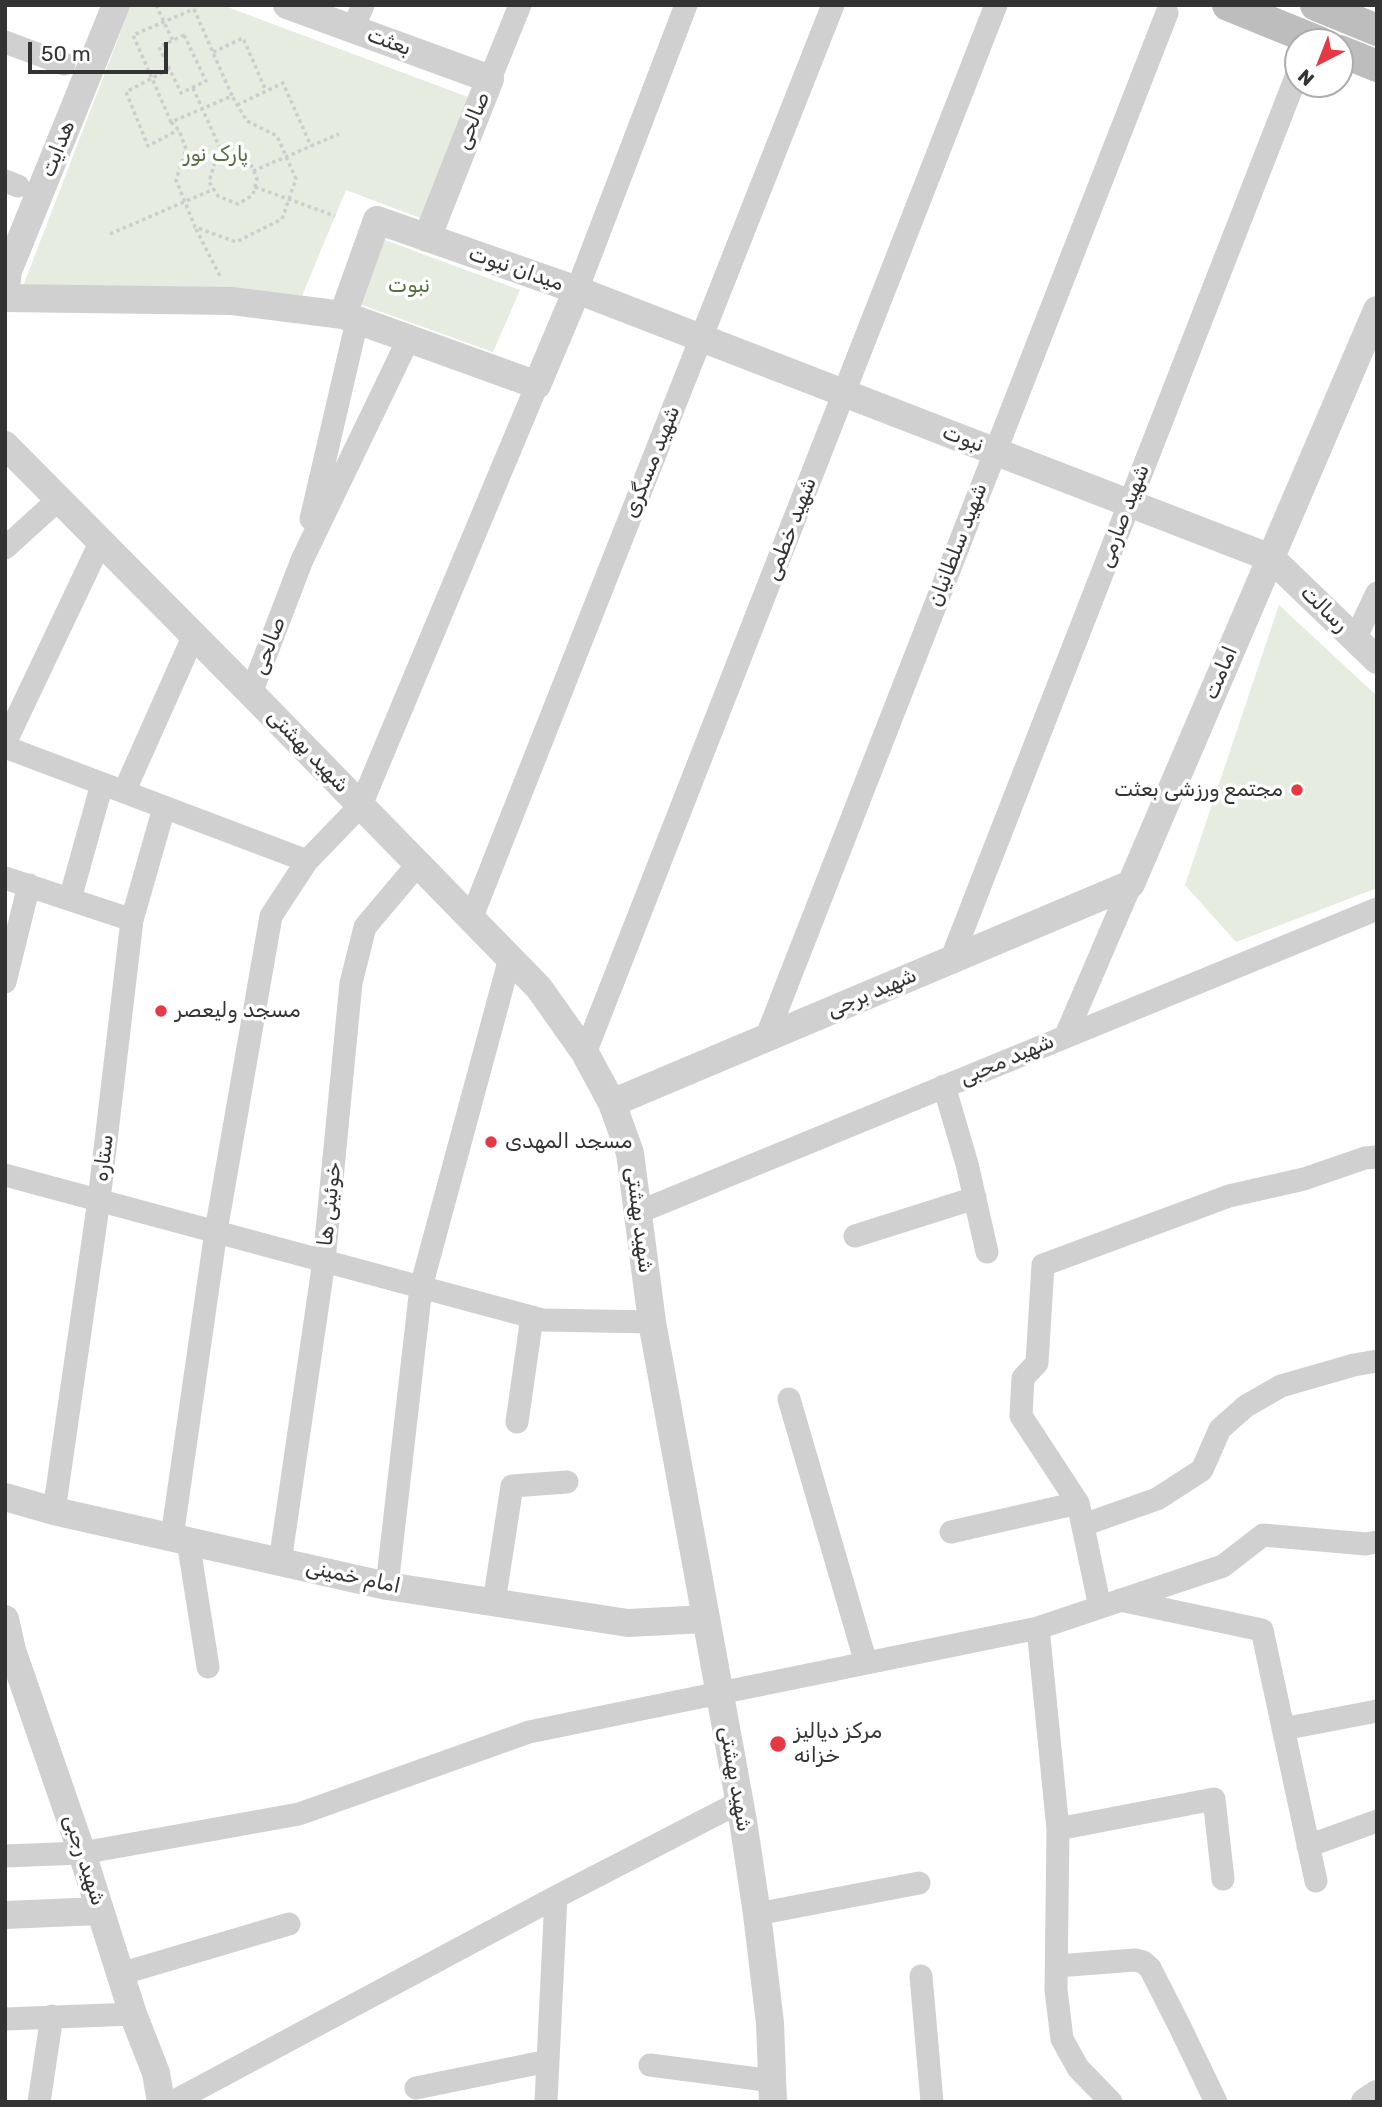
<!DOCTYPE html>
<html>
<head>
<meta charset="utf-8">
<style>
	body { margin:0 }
	#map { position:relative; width:1382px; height:2107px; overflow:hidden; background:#fff; font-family:Rubik,sans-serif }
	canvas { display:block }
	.frame { position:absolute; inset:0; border:7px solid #333; pointer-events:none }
	.north { position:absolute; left:1284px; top:28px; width:70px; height:70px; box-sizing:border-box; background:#fff; border:2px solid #adadad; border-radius:50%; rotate:222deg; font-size:19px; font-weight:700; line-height:28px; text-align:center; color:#333 }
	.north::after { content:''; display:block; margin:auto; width:24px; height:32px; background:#e63946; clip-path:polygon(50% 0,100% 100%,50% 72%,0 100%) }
	.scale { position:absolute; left:28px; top:42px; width:140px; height:32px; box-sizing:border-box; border:4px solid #333; border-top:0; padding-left:9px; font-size:21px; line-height:24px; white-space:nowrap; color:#333; -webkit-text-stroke:5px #fff; paint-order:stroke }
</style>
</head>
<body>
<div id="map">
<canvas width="1382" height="2107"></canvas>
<div class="frame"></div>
<div class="north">N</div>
<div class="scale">50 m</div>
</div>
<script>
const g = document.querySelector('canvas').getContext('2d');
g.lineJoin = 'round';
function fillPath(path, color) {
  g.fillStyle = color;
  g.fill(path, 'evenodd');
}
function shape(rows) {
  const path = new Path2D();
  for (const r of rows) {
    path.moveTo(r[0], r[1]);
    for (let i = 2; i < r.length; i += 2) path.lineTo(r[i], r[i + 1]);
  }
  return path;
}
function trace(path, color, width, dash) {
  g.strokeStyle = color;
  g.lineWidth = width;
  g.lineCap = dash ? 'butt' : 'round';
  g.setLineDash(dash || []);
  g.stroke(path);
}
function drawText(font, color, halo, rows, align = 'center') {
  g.font = font + ' Rubik,Vazirmatn,sans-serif';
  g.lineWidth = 7;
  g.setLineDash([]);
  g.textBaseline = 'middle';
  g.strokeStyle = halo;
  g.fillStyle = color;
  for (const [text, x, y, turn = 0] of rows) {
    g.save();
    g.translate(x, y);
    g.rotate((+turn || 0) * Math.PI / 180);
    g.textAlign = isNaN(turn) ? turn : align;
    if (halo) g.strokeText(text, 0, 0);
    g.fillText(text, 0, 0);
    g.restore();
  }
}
fillPath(shape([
	[131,5,222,5,468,97,423,219,346,190,297,308,23,286],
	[382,239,520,290,493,352,359,304],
	[1279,605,1377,696,1377,888,1236,942,1185,885]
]), '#e6ecdf');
trace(shape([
	[156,5,173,41],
	[194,9,232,96,171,122,133,35,194,9],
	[184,35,206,81,181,93,159,47,184,35],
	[213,52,243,38,266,91],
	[169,69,126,92,148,146,178,130],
	[193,88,223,155],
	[237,105,283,83,311,146],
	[171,122,179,130,186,149,176,180,195,227,236,242,282,219,296,179,277,136,247,121,232,96],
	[234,154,248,159,257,178,253,195,238,204,218,196,209,182,215,162,223,155,234,154],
	[253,171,339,134],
	[255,187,335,216],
	[196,229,221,278],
	[110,234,214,189]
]), '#cdcdcd', 3.5, [3.5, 3.5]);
trace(shape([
	[353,29,363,5],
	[5,42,64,64],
	[490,79,520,5],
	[5,181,18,186],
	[577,290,686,5],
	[311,519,357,321],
	[5,548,59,499],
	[1355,639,1377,593],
	[251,693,302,560,408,340],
	[5,743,101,541],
	[5,747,307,861,361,805,537,385],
	[124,792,194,635],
	[5,878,132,920],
	[70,899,102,784],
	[471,919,833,5],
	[951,960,1298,72],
	[5,982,29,885],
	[1066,1035,1131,884],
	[766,1038,1167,13],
	[585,1053,996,5],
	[944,1086,967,1164,987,1252],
	[5,1175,543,1320,652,1322],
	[639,1212,1377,909],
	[855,1236,975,1198],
	[789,1399,866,1663],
	[517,1422,532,1317],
	[54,1511,99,1200,132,920,164,808],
	[1083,1525,1157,1499,1202,1470,1220,1429,1246,1406,1281,1386,1354,1365,1377,1361],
	[951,1532,1078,1503],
	[172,1537,216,1231,271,916,307,861],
	[188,1541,208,1667],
	[280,1562,324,1261,351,983,365,927,418,864],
	[387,1586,421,1287,510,958],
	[1120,1600,1262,1630,1316,1881],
	[494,1602,512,1486,567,1482],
	[1100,1607,1078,1503,1021,1416,1023,1378,1037,1363,1043,1265,1229,1196,1304,1179,1365,1158,1377,1157],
	[1038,1628,1058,1829,1056,1990,1062,2039,1078,2068,1111,2102],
	[1283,1729,1377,1711],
	[1058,1829,1214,1799,1223,1879],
	[1308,1846,1377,1821],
	[5,1856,82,1853,299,1814,529,1732,1038,1628,1223,1566,1263,1535,1366,1544,1377,1542],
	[757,1914,919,1883],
	[1057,1966,1135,1960,1143,1962,1150,1968,1180,2027,1216,2102],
	[120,1974,289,1924],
	[921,1976,932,2102],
	[5,2019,133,2014],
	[650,2065,773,2081],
	[416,2088,548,2061],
	[39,2102,52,2016],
	[173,2102,556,1897,740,1802],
	[546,2102,556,1897]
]), '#d0d0d0', 23);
trace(shape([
	[287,5,490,79,427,238],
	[5,295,8,271,116,5],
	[5,298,232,301,343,315,537,385,577,290],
	[343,315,377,220,577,290,1271,558,1377,660],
	[5,445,251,693,539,988,585,1053,612,1103,630,1153,652,1322,743,1821,757,1914,770,2023,773,2102],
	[612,1103,1131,884,1377,310],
	[5,1497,54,1511,387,1586,628,1623,706,1619],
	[5,1619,12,1650,82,1853,133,2014,156,2073,161,2102],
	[5,1915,100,1911],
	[1365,2102,1377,2094]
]), '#d0d0d0', 28);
trace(shape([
	[1228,5,1319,42],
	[1316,5,1377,30],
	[1340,51,1377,66]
]), '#bdbdbd', 32);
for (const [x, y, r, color] of [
	[1297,790,7,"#e63946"],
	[161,1011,7,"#e63946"],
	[491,1142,7,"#e63946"],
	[778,1744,9,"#e63946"]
]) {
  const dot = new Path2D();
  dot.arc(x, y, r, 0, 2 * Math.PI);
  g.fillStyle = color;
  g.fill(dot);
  trace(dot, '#fff', 2.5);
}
drawText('21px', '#333', '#fff', [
	["بعثت",389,42,20],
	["صالحی",473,121,-68],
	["هدایت",58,149,-68],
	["میدان نبوت",516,269,19],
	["نبوت",963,439,21],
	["شهید مسگری",652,462,-68],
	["شهید صارمی",1124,516,-69],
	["شهید خطمی",791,529,-69],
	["شهید سلطانیان",958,545,-69],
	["رسالت",1324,609,44],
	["صالحی",269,646,-69],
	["امامت",1221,673,-67],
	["شهید بهشتی",308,751,46],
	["شهید برجی",872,993,-23],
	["شهید محبی",1007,1060,-23],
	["ستاره",104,1158,-83],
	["خوئینی ها",330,1204,-84],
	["شهید بهشتی",639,1220,83],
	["امام خمینی",353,1577,12],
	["شهید بهشتی",735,1779,80],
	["شهید رجبی",84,1860,72]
]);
drawText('21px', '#56703f', '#fff', [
	["پارک نور",216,155],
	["نبوت",409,286]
]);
drawText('21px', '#333', '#fff', [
	["مجتمع ورزشی بعثت",1283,790,"right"],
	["مسجد ولیعصر",175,1011],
	["مسجد المهدی",505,1142],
	["مرکز دیالیز",794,1732],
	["خزانه",794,1756]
], 'left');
</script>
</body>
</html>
